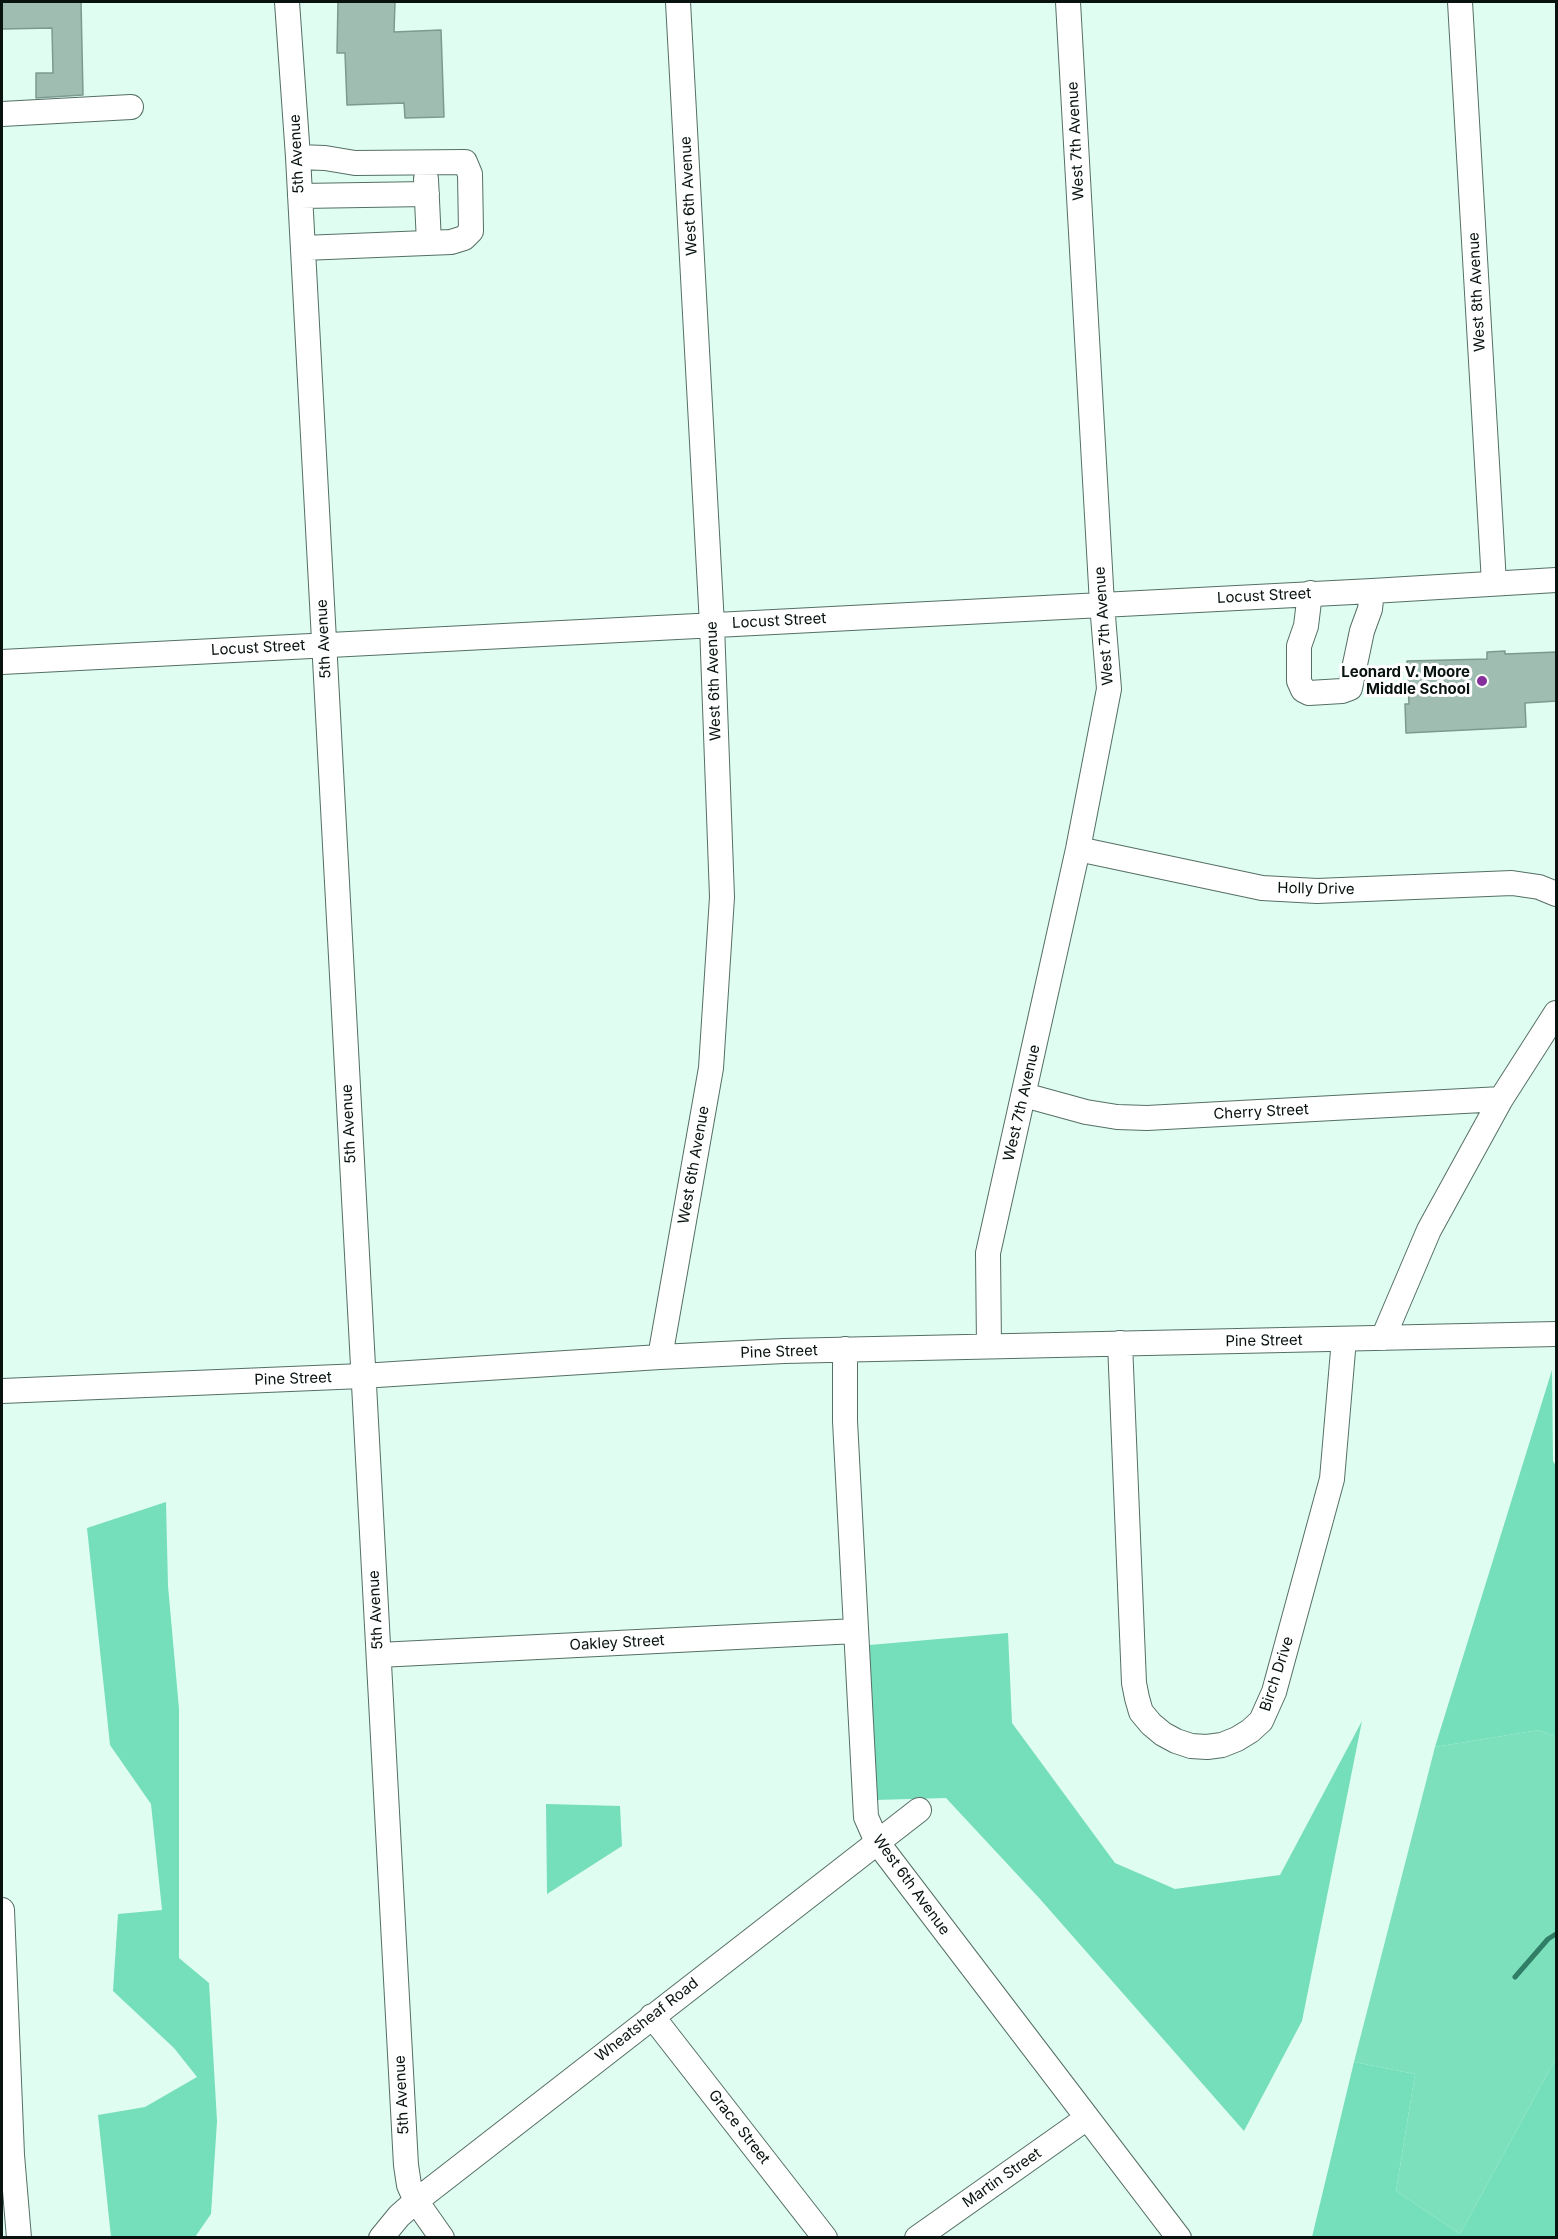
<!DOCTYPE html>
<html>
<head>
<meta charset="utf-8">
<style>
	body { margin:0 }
	#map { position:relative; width:1558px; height:2239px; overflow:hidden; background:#dffdf0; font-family:Inter,sans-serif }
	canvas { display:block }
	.frame { position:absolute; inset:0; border:3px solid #08120e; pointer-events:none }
</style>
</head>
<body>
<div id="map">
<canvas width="1558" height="2239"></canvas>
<div class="frame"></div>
</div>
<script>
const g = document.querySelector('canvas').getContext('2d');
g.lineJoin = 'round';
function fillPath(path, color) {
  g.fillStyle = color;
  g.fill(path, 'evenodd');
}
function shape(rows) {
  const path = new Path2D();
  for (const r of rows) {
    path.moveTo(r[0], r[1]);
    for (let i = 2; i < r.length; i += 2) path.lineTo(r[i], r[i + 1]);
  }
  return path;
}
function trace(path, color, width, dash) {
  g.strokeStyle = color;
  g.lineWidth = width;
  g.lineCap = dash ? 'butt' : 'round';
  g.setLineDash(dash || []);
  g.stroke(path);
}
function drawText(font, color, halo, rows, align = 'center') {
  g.font = font + ' Inter,sans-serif';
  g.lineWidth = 6;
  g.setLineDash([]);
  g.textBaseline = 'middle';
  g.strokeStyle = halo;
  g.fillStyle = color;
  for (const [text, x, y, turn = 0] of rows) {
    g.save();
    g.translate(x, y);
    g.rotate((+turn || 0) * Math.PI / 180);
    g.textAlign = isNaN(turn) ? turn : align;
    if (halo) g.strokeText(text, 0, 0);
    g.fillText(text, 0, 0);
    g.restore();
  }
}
fillPath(shape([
	[1539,1730,1556,1737,1556,2058,1460,2234,1396,2191,1415,2074,1354,2062,1435,1747]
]), '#7ce0bd');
fillPath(shape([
	[1552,1370,1553,1461,1556,1466,1556,1737,1539,1730,1435,1747],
	[166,1502,168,1586,179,1709,179,1958,209,1983,217,2121,211,2214,195,2237,111,2237,98,2115,145,2107,197,2077,174,2048,113,1991,118,1914,162,1910,151,1804,110,1745,87,1528],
	[1008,1633,1012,1723,1115,1863,1175,1889,1280,1875,1362,1721,1302,2021,1244,2131,1040,1899,946,1798,875,1800,858,1646],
	[546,1804,620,1806,622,1846,547,1894],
	[1556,2058,1556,2237,1312,2237,1354,2062,1415,2074,1396,2191,1460,2234]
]), '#75deba');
trace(shape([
	[1515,1977,1548,1939,1556,1934]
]), '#307e66', 5);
const building = shape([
	[2,2,81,2,83,95,36,98,36,73,53,73,52,28,2,29,2,2],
	[338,2,395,2,394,32,441,30,444,117,405,118,404,103,347,105,345,53,337,53,338,2],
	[1505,651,1505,654,1557,652,1557,701,1525,703,1526,727,1406,733,1405,704,1409,704,1407,661,1487,659,1487,652,1505,651]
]);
fillPath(building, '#a0bdb1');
trace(building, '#7e9a8f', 1.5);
const minor = shape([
	[287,2,298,157,406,2165,409,2185,416,2201,442,2238],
	[1460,2,1494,583],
	[2,114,131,107],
	[298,157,325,158,355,163,465,162,470,174,471,231,464,238,451,242,303,248],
	[426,179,429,243],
	[300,196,427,194],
	[1310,593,1306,626,1299,646,1299,681,1303,690,1309,693,1342,691,1350,688,1362,631,1370,609,1372,591],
	[2,662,1372,591,1556,580],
	[1078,849,1262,888,1317,891,1512,883,1539,887,1556,894],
	[1024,1095,1086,1112,1117,1117,1147,1118,1501,1099],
	[1383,1338,1429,1230,1501,1099,1556,1013],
	[1120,1343,1134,1683,1137,1698,1141,1712,1151,1724,1163,1734,1176,1741,1191,1746,1207,1747,1222,1745,1237,1739,1250,1731,1261,1721,1274,1692,1332,1479,1344,1339],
	[989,1346,988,1253,1078,849,1109,689,1102,604,1068,2],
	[845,1349,845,1421,866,1817,877,1842,1179,2238],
	[660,1357,711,1068,722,897,712,625,678,2],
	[2,1391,362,1376,660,1357,784,1351,1556,1334],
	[379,1655,856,1631],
	[2,1910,12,2155,19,2238],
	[652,2016,825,2238],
	[381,2238,399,2216,416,2201,919,1810],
	[917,2238,1087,2118]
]);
trace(minor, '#556f65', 26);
trace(minor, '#fff', 24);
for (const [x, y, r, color] of [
	[1482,681,6,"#862f9c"]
]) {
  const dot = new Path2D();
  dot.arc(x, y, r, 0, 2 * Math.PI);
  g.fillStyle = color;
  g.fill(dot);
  trace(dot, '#fff', 2);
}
drawText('15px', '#08120e', '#fff', [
	["West 7th Avenue",1076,141,-93],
	["5th Avenue",297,154,-93],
	["West 6th Avenue",689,196,-93],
	["West 8th Avenue",1477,292,-93],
	["Locust Street",1264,596,-3],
	["Locust Street",779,621,-3],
	["West 7th Avenue",1104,626,-94],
	["5th Avenue",324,639,-93],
	["Locust Street",258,648,-3],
	["West 6th Avenue",714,681,-92],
	["Holly Drive",1316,889,1],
	["West 7th Avenue",1022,1103,-77],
	["Cherry Street",1261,1112,-3],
	["5th Avenue",349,1124,-93],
	["West 6th Avenue",694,1165,-80],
	["Pine Street",1264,1341,-1],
	["Pine Street",779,1352,-2],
	["Pine Street",293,1379,-2],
	["5th Avenue",376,1610,-93],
	["Oakley Street",617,1643,-3],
	["Birch Drive",1277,1674,-72],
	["West 6th Avenue",911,1885,54],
	["Wheatsheaf Road",647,2020,-38],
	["5th Avenue",402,2095,-93],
	["Grace Street",739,2127,52],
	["Martin Street",1002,2178,-35]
]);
drawText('bold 15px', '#08120e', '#fff', [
	["Leonard V. Moore",1470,672],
	["Middle School",1470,689]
], 'right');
</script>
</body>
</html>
